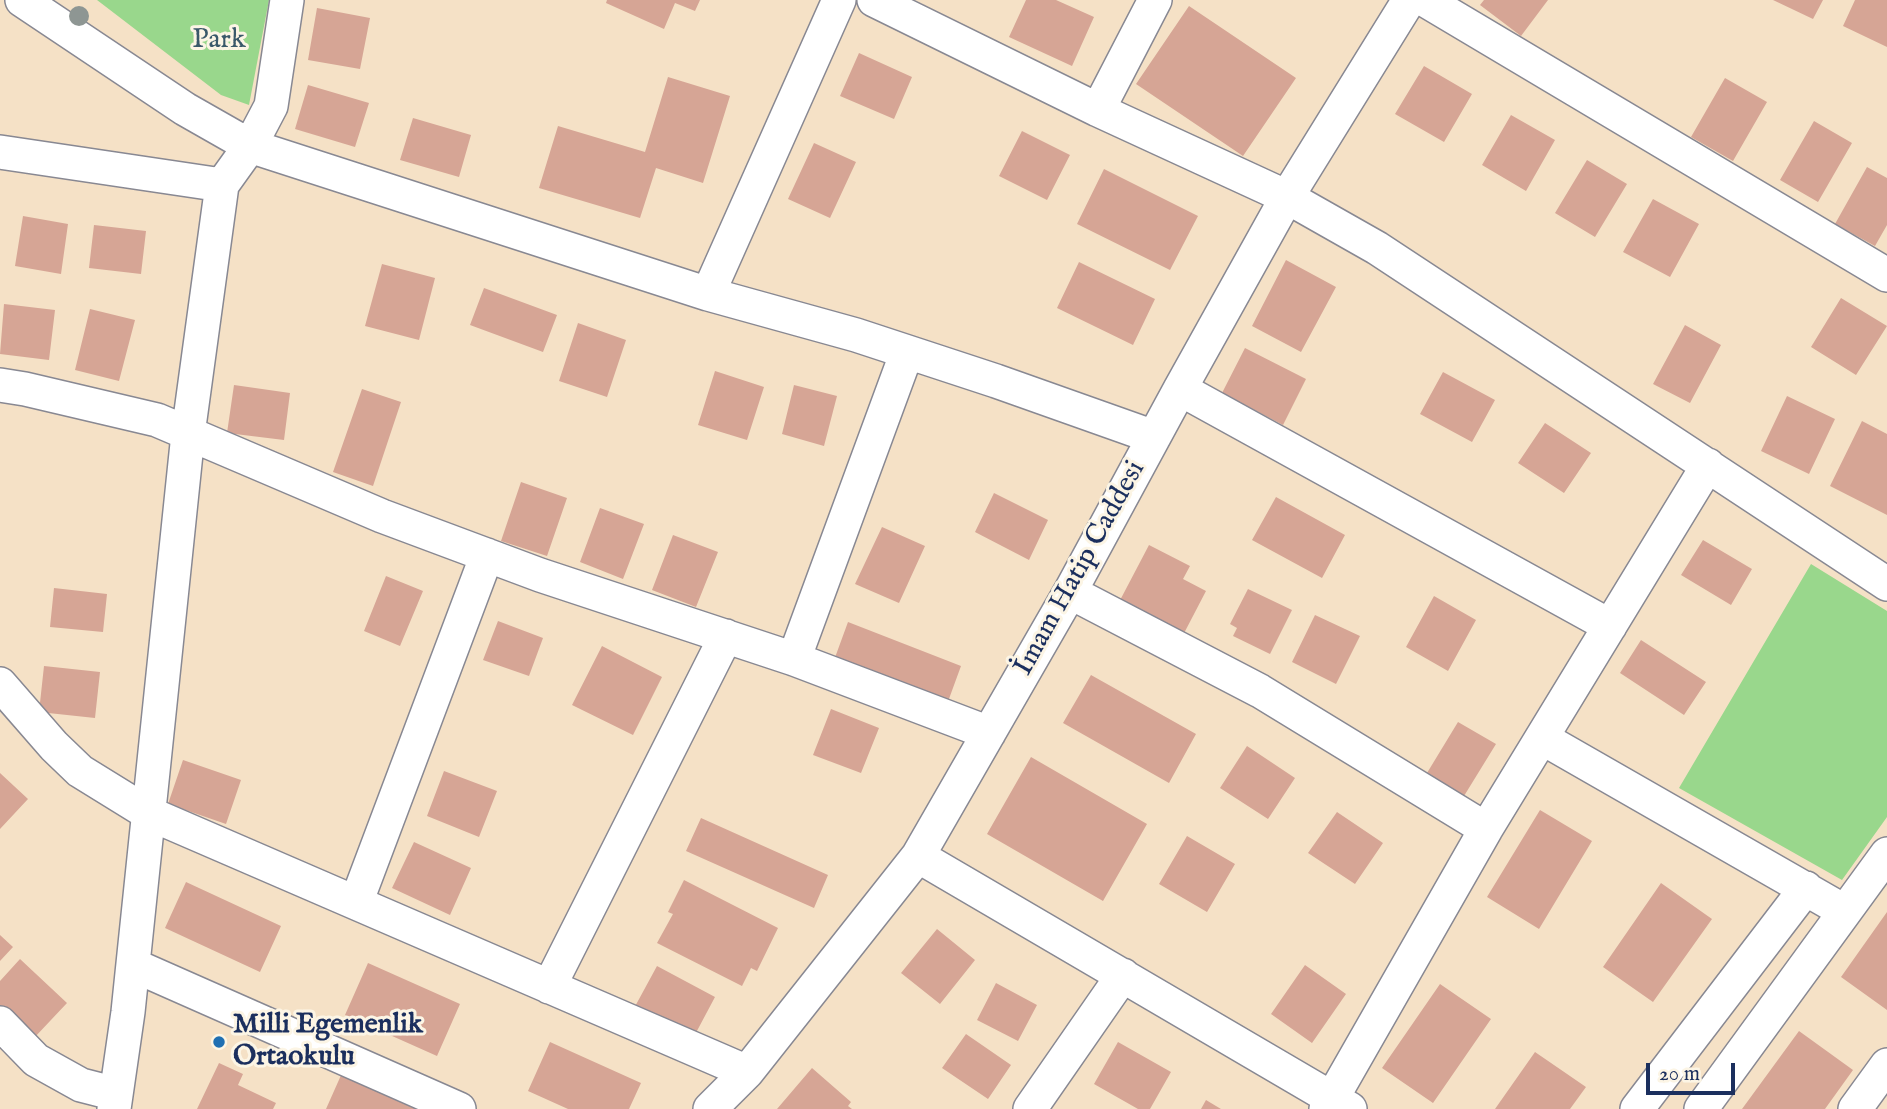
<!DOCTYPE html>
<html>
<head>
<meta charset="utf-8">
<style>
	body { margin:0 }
	#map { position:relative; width:1887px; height:1109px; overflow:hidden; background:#f5e1c6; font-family:"IM FELL English",serif }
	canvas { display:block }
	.scale { position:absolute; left:1646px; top:1063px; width:89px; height:32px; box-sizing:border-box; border:4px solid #1b2f5e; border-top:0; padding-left:9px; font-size:21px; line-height:24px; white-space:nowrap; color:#1b2f5e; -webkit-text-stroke:5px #fcf5e5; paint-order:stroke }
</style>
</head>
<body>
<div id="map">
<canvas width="1887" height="1109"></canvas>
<div class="scale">20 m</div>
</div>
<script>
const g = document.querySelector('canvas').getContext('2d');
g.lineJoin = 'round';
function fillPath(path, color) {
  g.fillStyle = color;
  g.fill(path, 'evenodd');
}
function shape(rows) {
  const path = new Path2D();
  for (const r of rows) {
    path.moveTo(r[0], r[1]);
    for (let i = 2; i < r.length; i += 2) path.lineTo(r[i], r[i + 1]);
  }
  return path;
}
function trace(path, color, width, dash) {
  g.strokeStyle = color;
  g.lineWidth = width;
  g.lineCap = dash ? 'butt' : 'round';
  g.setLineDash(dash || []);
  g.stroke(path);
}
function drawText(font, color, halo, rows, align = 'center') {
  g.font = font + ' "IM FELL English",serif';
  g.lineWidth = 6;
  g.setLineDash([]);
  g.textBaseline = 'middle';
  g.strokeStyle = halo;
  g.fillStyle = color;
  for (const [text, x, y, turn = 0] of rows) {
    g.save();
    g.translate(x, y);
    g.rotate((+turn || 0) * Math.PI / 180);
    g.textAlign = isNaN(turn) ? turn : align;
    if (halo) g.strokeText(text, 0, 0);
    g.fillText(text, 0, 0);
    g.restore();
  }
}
fillPath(shape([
	[97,0,269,0,249,105,221,95],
	[1811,564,1887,611,1887,817,1842,880,1679,788]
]), '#99d78c');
fillPath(shape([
	[607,0,700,0,695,11,675,3,664,29,606,3],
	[1026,0,1056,0,1094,17,1072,66,1009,37],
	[1484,0,1548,0,1521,36,1480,5],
	[1773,0,1823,0,1813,19],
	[1855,0,1887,0,1887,47,1843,26],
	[1189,6,1296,78,1243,156,1136,84],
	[317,8,370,18,360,69,308,60],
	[859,53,912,77,894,119,840,96],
	[1424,66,1472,94,1444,142,1395,114],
	[668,77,730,96,703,183,656,168,640,218,539,188,558,126,645,152],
	[1725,78,1767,102,1733,161,1691,137],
	[308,85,369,103,355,147,295,129],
	[1511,115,1555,140,1526,191,1482,165],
	[413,118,471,135,459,177,400,160],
	[1814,121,1852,143,1818,202,1780,180],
	[1022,131,1070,155,1047,200,999,176],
	[814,143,856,162,830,218,788,199],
	[1587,160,1627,184,1595,237,1555,213],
	[1867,167,1887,178,1887,225,1875,246,1835,224],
	[1104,169,1198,216,1170,270,1077,224],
	[1653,199,1699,224,1670,277,1623,252],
	[23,216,68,224,61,274,15,266],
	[94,225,146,231,141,274,89,268],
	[1286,260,1336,287,1301,352,1252,326],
	[1079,262,1155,299,1133,345,1057,308],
	[382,264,435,278,419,340,365,326],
	[484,288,557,315,543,352,470,325],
	[1841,298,1887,326,1856,375,1811,347],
	[4,304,55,310,49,360,0,354],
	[90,309,135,320,119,381,75,370],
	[578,323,626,340,607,397,559,381],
	[1685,325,1721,345,1690,403,1653,384],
	[1245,348,1306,379,1283,425,1222,393],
	[715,371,764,387,747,440,698,425],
	[1443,372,1495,400,1472,442,1420,414],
	[234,385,290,393,284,440,227,433],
	[794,385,837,396,824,446,782,434],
	[362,389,401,402,373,486,333,472],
	[1787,396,1835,419,1809,474,1761,451],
	[1862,421,1887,434,1887,515,1830,486],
	[1545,423,1591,453,1564,493,1518,463],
	[521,482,567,498,547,556,501,541],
	[994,493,1048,520,1029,560,975,532],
	[1276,497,1345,535,1322,578,1252,540],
	[600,508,644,524,623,579,580,562],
	[882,527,925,546,899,603,855,584],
	[673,535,718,552,696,607,652,590],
	[1703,540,1752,569,1731,605,1681,575],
	[1149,545,1190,566,1183,579,1206,591,1181,639,1117,606],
	[386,576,423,591,400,646,364,631],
	[54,588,107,594,103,632,50,627],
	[1248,589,1292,610,1270,654,1233,636,1237,628,1230,624],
	[1434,596,1476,620,1448,671,1406,647],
	[1315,615,1360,636,1336,684,1292,662],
	[498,621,543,638,529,676,483,660],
	[848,622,961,666,946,707,833,663],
	[1641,640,1706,682,1684,715,1620,673],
	[602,646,662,677,633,735,572,705],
	[44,666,100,672,95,718,39,712],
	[1091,675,1196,734,1169,783,1063,723],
	[831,709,879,728,861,773,813,755],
	[1458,722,1496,744,1464,796,1427,773],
	[1247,746,1295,778,1268,819,1220,788],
	[1031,757,1147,824,1103,901,987,834],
	[183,760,241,780,226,824,168,804],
	[444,771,497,791,479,837,427,816],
	[0,773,28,799,0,829],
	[1540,810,1592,841,1539,929,1487,897],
	[1337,812,1383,843,1355,884,1308,853],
	[701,818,828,875,814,908,686,851],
	[1187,836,1235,864,1207,912,1159,884],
	[414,842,471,868,450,915,392,888],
	[684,880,778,928,757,971,751,968,742,986,657,943,673,914,668,912],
	[186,882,281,926,260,972,165,928],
	[1661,883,1712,919,1653,1002,1603,967],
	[1887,912,1887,1010,1841,977],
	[937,929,975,960,940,1004,901,973],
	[0,935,13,947,0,961],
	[20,959,67,1003,34,1038,0,1006,0,981],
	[368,963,460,1004,437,1056,345,1015],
	[1305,965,1346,994,1312,1043,1271,1014],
	[657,966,715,997,690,1044,632,1012],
	[996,983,1037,1005,1018,1041,977,1020],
	[1440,984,1491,1019,1433,1103,1382,1068],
	[1799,1031,1853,1070,1825,1109,1742,1109],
	[966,1034,1011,1065,988,1099,942,1068],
	[550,1042,641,1083,629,1109,568,1109,528,1091],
	[1118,1042,1171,1072,1150,1109,1138,1109,1094,1084],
	[1535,1052,1586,1087,1570,1109,1495,1109],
	[219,1063,243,1074,238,1085,276,1103,273,1109,197,1109],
	[812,1068,851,1102,848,1106,852,1109,777,1109],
	[342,1073,423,1109,326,1109],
	[1206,1100,1221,1109,1201,1109]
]), '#d6a595');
const minor = shape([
	[22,0,185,109,250,146,708,294,856,335,996,381,1154,437],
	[874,0,1098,110,1287,197,1377,248,1887,584],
	[1425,0,1887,275],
	[1098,110,1155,0],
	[0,152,222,185],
	[708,294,839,0],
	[0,385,25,389,157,420,382,516,540,575,794,659,989,733],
	[1180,389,1610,626],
	[1070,592,1260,691,1486,829],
	[794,659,907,352],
	[0,684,54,746,80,771,148,813,747,1072],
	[1542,738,1844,911],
	[918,856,1350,1109],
	[356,903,487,555],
	[133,965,459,1109],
	[549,987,726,636],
	[0,1023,36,1060,81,1085,116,1094],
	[114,1109,128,1012,188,434,222,185,250,146,271,106,287,0],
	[710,1109,747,1072,918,856,1070,592,1180,389,1287,197,1409,0],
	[1030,1109,1123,975],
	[1326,1109,1486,829,1708,465],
	[1637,1109,1806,888],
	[1701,1109,1887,854],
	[1855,1109,1887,1065]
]);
trace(minor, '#888892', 36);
trace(minor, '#fff', 33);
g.fillStyle = '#8e9693';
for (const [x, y] of [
	[79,16]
]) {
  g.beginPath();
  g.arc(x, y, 10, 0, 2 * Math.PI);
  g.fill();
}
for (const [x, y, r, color] of [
	[219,1042,7,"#1f6fb2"]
]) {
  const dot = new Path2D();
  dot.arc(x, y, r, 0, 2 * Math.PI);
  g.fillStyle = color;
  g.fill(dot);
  trace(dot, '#fcf5e5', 2.5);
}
drawText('28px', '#3a596a', '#fcf5e5', [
	["Park",219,41]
]);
drawText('28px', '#1b2f5e', '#fcf5e5', [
	["İmam Hatip Caddesi",1081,569,-61]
]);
drawText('bold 28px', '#1b2f5e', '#fcf5e5', [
	["Milli Egemenlik",233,1026],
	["Ortaokulu",233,1058]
], 'left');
</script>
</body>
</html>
